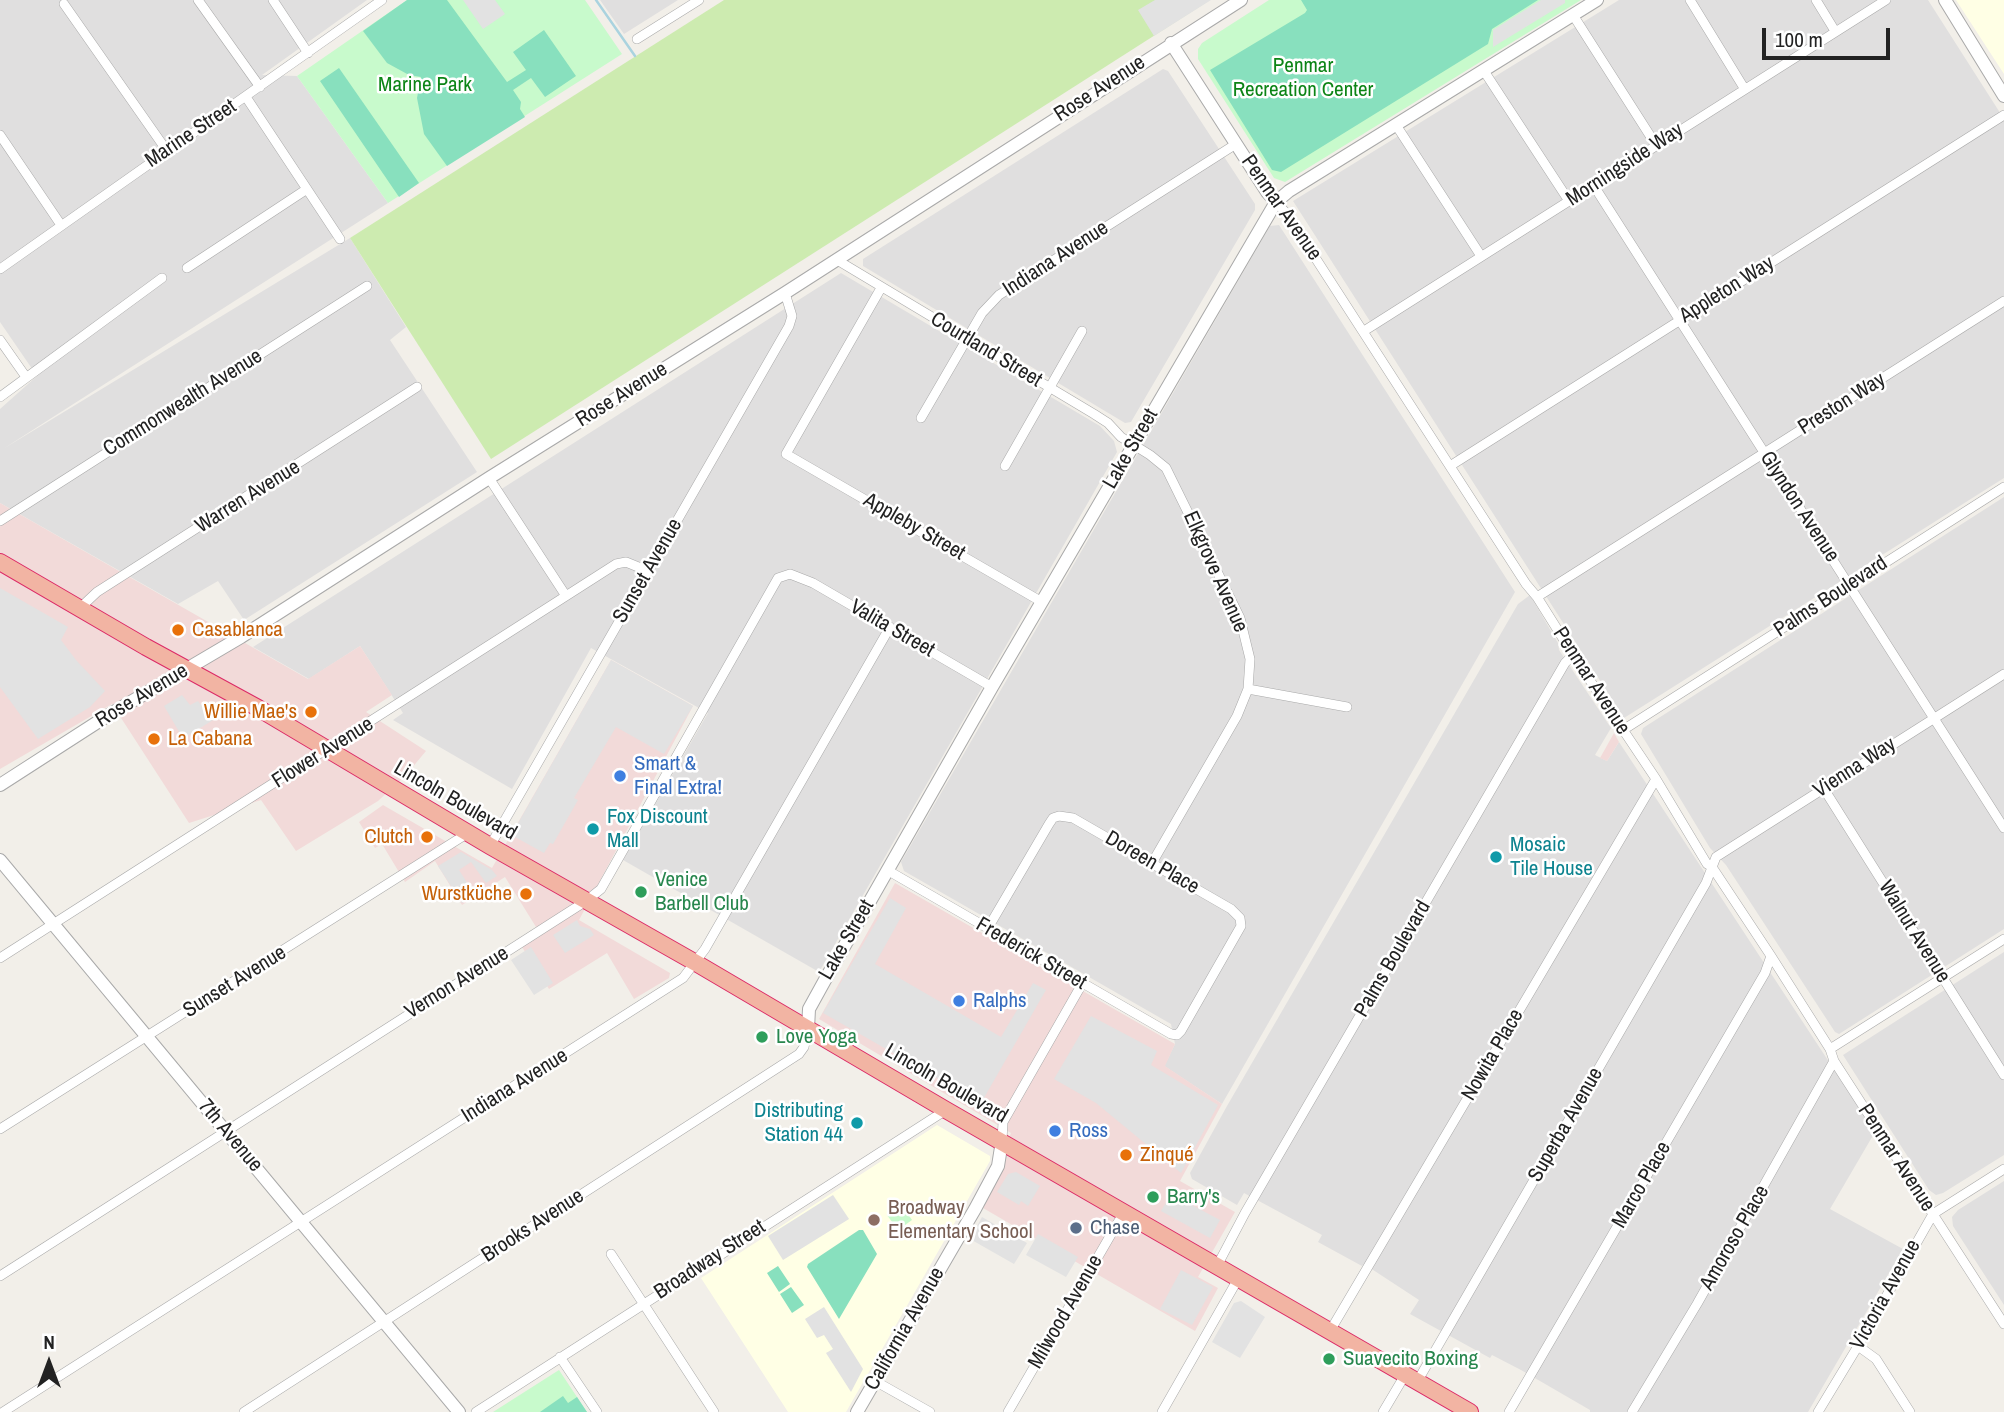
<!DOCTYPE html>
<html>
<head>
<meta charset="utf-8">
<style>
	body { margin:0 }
	#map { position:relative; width:2004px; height:1412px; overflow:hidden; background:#f2efe9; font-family:"Archivo Narrow",sans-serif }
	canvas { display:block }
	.north { position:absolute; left:14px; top:1328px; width:70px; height:70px; -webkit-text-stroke:5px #fff; paint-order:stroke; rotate:0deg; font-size:19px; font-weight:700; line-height:28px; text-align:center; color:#222 }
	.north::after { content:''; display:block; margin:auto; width:24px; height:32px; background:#222; clip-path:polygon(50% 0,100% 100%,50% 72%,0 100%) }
	.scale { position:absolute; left:1762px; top:28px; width:128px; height:32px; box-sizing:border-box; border:4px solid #222; border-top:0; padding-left:9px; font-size:21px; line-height:24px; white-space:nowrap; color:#222; -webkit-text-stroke:5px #fff; paint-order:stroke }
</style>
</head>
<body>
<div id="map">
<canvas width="2004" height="1412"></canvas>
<div class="north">N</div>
<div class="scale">100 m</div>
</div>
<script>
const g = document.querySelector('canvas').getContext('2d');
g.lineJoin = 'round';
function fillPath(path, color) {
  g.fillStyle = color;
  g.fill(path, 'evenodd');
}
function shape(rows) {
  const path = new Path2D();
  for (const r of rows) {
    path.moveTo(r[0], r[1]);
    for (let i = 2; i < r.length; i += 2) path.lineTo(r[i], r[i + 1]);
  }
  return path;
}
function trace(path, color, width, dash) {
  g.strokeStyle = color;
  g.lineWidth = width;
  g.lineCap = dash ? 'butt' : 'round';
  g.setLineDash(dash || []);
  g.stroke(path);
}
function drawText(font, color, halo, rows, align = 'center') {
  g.font = font + ' "Archivo Narrow",sans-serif';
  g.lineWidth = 5;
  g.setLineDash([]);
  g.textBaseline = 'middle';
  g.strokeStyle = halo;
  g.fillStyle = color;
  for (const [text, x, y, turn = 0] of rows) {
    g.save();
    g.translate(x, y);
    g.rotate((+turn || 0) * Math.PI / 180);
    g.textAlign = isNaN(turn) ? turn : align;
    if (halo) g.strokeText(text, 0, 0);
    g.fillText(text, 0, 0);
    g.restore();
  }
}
fillPath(shape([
	[0,0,367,0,262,75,297,76,388,203,3,449,350,238,406,327,390,340,477,472,244,620,218,581,178,604,0,503,0,409,37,376,0,322],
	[600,0,678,0,624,34],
	[1619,0,1928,0,2004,119,2004,478,1624,718,1293,201],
	[1163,69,1168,71,1255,204,1255,210,1131,422,1125,423,863,266,863,259],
	[1279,225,1515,592,1222,1104,1164,1066,1175,1044,1171,1024,904,871,901,862,1270,226],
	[841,273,1100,426,1114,441,1117,452,819,972,623,860,708,713,591,648,512,789,393,720,403,713,360,646,309,679,253,647],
	[2004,497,2004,929,1839,1034,1835,1032,1726,865,1710,848,1641,734,1643,728],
	[1530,595,1558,643,1559,650,1611,728,1595,755,1607,761,1619,742,1875,1132,1830,1209,1903,1249,1808,1412,1590,1412,1590,1410,1521,1370,1492,1355,1490,1358,1410,1314,1419,1300,1364,1264,1362,1266,1318,1242,1322,1235,1244,1193,1237,1205,1192,1179,1190,1173,1227,1106,1518,604],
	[2004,952,2004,1155,1943,1193,1936,1195,1929,1190,1843,1055],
	[2004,1181,2004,1305,1953,1226,1952,1217,1958,1210]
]), '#e0dfdf');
fillPath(shape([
	[0,503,308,679,360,646,392,695,366,712,426,751,406,775,378,801,296,851,261,800,189,823,112,704,0,769],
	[611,660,693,706,579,920,670,973,669,978,634,999,607,953,549,989,522,947,541,935,505,877,462,905,435,861,405,882,382,844,375,848,359,822,383,805,492,868],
	[1614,733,1619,742,1607,761,1600,758],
	[895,883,1175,1044,1165,1066,1222,1104,1180,1181,1235,1212,1198,1277,1218,1288,1195,1331,983,1208,1011,1133,819,1019]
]), '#f2dad9');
fillPath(shape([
	[1956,0,2004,0,2004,74],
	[937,1125,990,1156,990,1161,846,1412,788,1412,701,1278]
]), '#ffffe5');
fillPath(shape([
	[724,0,1210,0,491,459,350,238]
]), '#cdebb0');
fillPath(shape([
	[407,0,585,0,622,54,388,203,297,76],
	[1269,0,1581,0,1285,182,1274,178,1198,59,1198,49,1202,43],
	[902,1205,912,1220,898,1230,887,1215],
	[559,1370,587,1412,493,1412]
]), '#c8facc');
fillPath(shape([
	[407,0,447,0,507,82,526,70,513,52,544,30,576,76,545,97,531,78,513,90,521,102,520,109,525,117,447,166,424,134,417,98,421,77,409,75,387,63,363,31],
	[1301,0,1538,0,1492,29,1488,44,1281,172,1272,170,1210,70,1305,13,1307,10],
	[339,68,419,183,399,197,320,81],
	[859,1230,863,1230,877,1254,839,1319,807,1267,808,1264],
	[778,1266,790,1284,779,1292,767,1273],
	[791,1287,804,1305,792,1313,780,1294],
	[563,1396,568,1403,577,1397,587,1412,540,1412]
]), '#88e0be');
fillPath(shape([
	[463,0,495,0,505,14,483,29],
	[1155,0,1211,0,1154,36,1138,10],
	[1541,0,1565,0,1565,3,1493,47,1493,30],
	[0,588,68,627,61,640,76,660,105,691,90,707,38,739,0,687],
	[611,660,693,706,664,754,616,727,574,798,578,800,553,844,550,843,544,853,515,837,513,832],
	[182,695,190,705,198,701,201,705,205,703,223,714,187,736,181,735,164,706],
	[461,852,492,870,497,876,486,883,471,862,459,870,475,895,462,903,438,866],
	[890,898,906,908,875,964,1001,1037,1033,983,1046,990,981,1103,823,1013],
	[577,920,580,926,590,929,594,935,565,953,553,935],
	[531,947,553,983,534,995,511,960],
	[1091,1016,1157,1051,1151,1065,1218,1105,1181,1173,1096,1103,1054,1079],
	[1016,1172,1040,1186,1028,1206,1021,1201,1019,1205,997,1192,1008,1174],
	[1171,1194,1220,1220,1210,1238,1161,1211],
	[833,1195,849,1219,783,1260,768,1236],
	[982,1217,1027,1243,1014,1264,970,1239],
	[1038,1234,1078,1257,1066,1277,1026,1255],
	[1181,1270,1213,1287,1192,1325,1160,1309],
	[1241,1301,1265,1317,1240,1358,1212,1342,1234,1303],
	[824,1307,863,1369,851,1392,826,1353,833,1349,824,1335,817,1338,805,1319]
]), '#e2e2e2');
trace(shape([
	[596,0,635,56]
]), '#aad3df', 2.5);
const minor = shape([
	[198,0,260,87],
	[273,0,308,53],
	[1690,0,1744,88],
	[1816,0,1835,31],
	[64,4,167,151],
	[1573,15,1656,145],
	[637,39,699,0],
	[1484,71,1569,201],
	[246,97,340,239],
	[1396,125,1481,256],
	[0,135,61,225],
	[1594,186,2004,828],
	[1276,202,1287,214,1526,584,1537,597,1579,664,1656,779,1707,864,1712,867,1771,956,1830,1049,1834,1061,2004,1324],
	[837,260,1094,414,1108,423,1121,437,1150,455,1166,468,1240,618,1250,659,1248,689,1237,716,1152,863],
	[187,268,307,189],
	[0,269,382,0],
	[881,288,786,454,1042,602],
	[1364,331,1886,0],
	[0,340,26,377],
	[0,397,162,278],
	[921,418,982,313,999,295,1236,144],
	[1005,466,1082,331],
	[1450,466,2004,115],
	[489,478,566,596],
	[0,521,367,286],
	[1537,597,2004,301],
	[80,608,97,592,417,387],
	[1248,689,1347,707],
	[1623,730,2004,487],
	[1824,789,2004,1075],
	[490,846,789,326,792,316,785,293],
	[887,870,1171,1034,1177,1035,1181,1031,1241,926,1240,918,1231,909,1073,818,1059,816,1053,818,1049,824,988,928],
	[0,958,616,564,626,562,648,571],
	[1830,1049,2004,939],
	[0,1129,468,833],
	[1002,1141,1003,1122,1082,984],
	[611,1254,714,1412],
	[1217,1266,1245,1213,1565,663,1573,655],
	[0,1276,586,901,601,889,778,578,790,574,813,583,992,687],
	[1330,1331,1656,779],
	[1858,1346,1876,1359,1910,1412],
	[560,1357,597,1412],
	[875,1381,930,1412],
	[1417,1382,1706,883,1716,857,2004,674],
	[3,1412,683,978,705,949,890,627],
	[244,1412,799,1054,804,1047,808,1029],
	[476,1412,946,1110],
	[1008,1412,1124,1212],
	[1162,1412,1238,1279],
	[1383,1412,1405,1375],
	[1509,1412,1765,973,1771,956],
	[1632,1412,1697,1304,1834,1061],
	[1818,1412,1858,1346,1933,1214,2004,1169]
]);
const tertiary = shape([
	[1945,0,2004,96],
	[1171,43,1267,192,1276,202],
	[0,785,107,716,241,637,489,478,785,293,1241,0],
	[0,860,459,1412],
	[808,1029,809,1009,825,980,992,687,1276,202,1289,191,1597,0],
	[857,1412,975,1209,998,1166,1002,1141]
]);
const trunk = shape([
	[0,562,146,647,258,708,490,846,696,963,946,1110,1470,1412]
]);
trace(minor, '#a9a9a9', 10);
trace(tertiary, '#a9a9a9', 14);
trace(trunk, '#dc2a67', 18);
trace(minor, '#fff', 9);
trace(tertiary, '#fff', 12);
trace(trunk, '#f2b4a3', 16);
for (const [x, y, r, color] of [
	[178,630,7,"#e8710a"],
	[311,712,7,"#e8710a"],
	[154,739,7,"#e8710a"],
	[620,776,7,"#3f7fe0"],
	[593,829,7,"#0f9aa8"],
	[427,837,7,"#e8710a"],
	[1496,857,7,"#0f9aa8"],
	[641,892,7,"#2e9e5b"],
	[526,894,7,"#e8710a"],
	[959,1001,7,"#3f7fe0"],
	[762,1037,7,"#2e9e5b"],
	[857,1123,7,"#0f9aa8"],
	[1055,1131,7,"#3f7fe0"],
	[1126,1155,7,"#e8710a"],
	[1153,1197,7,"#2e9e5b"],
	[874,1220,7,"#8d6e63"],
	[1076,1228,7,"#5c6f8a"],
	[1329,1359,7,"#2e9e5b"]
]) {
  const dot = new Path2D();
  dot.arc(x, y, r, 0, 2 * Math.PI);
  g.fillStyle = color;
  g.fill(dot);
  trace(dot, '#fff', 2.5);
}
drawText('21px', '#0c8416', '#fff', [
	["Penmar",1303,66],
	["Recreation Center",1303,90],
	["Marine Park",425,85]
]);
drawText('21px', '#222', '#fff', [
	["Rose Avenue",1100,89,-33],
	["Marine Street",191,134,-34],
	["Morningside Way",1625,165,-33],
	["Penmar Avenue",1281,208,55],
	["Indiana Avenue",1056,259,-33],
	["Appleton Way",1727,290,-32],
	["Courtland Street",986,350,31],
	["Rose Avenue",622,395,-32],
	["Commonwealth Avenue",183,403,-32],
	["Preston Way",1842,404,-32],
	["Lake Street",1131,449,-60],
	["Warren Avenue",248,497,-32],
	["Glyndon Avenue",1799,507,57],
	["Appleby Street",914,527,30],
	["Sunset Avenue",648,571,-60],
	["Elkgrove Avenue",1215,572,66],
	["Palms Boulevard",1831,597,-33],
	["Valita Street",892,629,30],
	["Penmar Avenue",1591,681,57],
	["Rose Avenue",142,696,-31],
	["Flower Avenue",323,753,-32],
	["Vienna Way",1855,768,-33],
	["Lincoln Boulevard",455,801,30],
	["Doreen Place",1152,863,30],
	["Walnut Avenue",1914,932,58],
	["Lake Street",847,940,-60],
	["Frederick Street",1031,954,30],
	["Palms Boulevard",1393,959,-60],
	["Sunset Avenue",235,982,-32],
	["Vernon Avenue",457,983,-32],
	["Nowita Place",1493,1055,-60],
	["Lincoln Boulevard",946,1084,30],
	["Indiana Avenue",515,1086,-32],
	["Superba Avenue",1566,1125,-60],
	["7th Avenue",230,1136,50],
	["Penmar Avenue",1896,1158,57],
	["Marco Place",1642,1185,-60],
	["Brooks Avenue",533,1226,-33],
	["Amoroso Place",1735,1238,-60],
	["Broadway Street",710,1260,-33],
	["Victoria Avenue",1886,1295,-61],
	["Milwood Avenue",1066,1312,-60],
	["California Avenue",905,1329,-60]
]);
drawText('21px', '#c56008', '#fff', [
	["Casablanca",192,630],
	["Willie Mae's",297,712,"right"],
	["La Cabana",168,739],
	["Clutch",413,837,"right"],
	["Wurstküche",512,894,"right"],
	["Zinqué",1140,1155]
], 'left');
drawText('21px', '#366cbe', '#fff', [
	["Smart &",634,764],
	["Final Extra!",634,788],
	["Ralphs",973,1001],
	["Ross",1069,1131]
], 'left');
drawText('21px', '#0d838f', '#fff', [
	["Fox Discount",607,817],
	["Mall",607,841],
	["Mosaic",1510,845],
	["Tile House",1510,869],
	["Distributing",843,1111,"right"],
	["Station 44",843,1135,"right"]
], 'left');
drawText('21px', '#27864d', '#fff', [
	["Venice",655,880],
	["Barbell Club",655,904],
	["Love Yoga",776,1037],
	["Barry's",1167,1197],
	["Suavecito Boxing",1343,1359]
], 'left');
drawText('21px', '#785e54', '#fff', [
	["Broadway",888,1208],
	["Elementary School",888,1232]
], 'left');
drawText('21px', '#4e5e75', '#fff', [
	["Chase",1090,1228]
], 'left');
</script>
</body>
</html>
